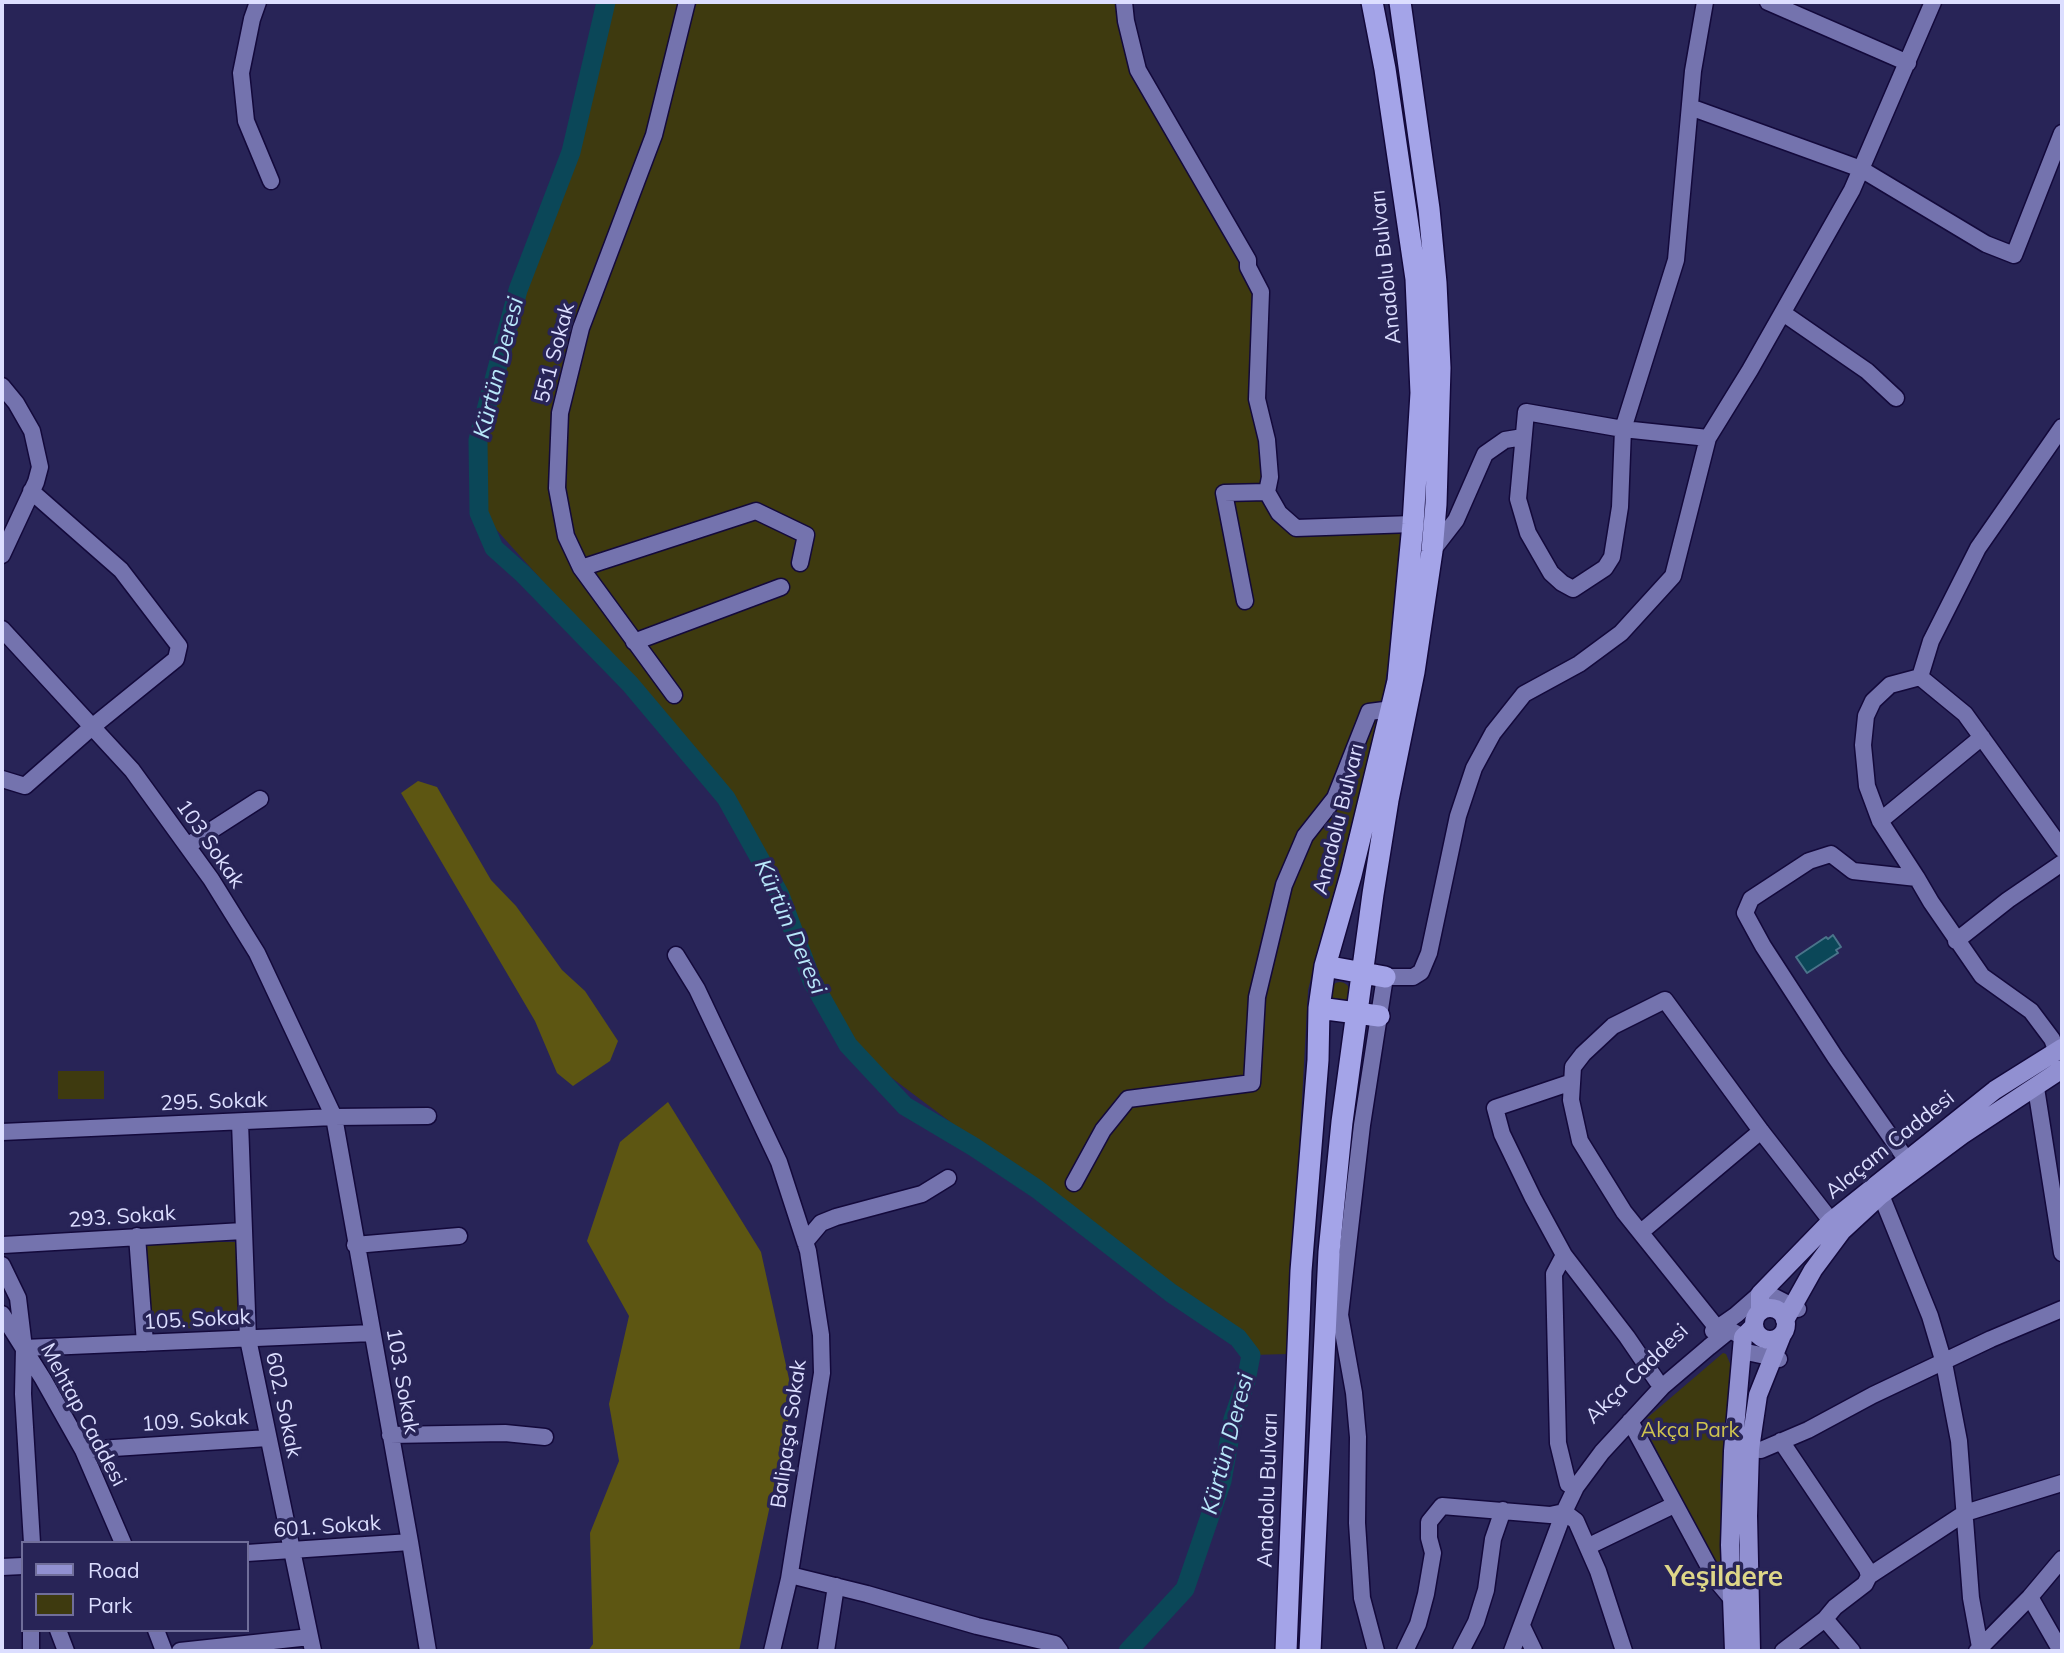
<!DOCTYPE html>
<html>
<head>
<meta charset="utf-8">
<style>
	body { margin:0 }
	#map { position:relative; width:2064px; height:1653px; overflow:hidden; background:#282457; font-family:Mulish,sans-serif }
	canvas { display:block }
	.frame { position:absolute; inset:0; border:4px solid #dcdeff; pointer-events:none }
	.legend { position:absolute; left:21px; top:1541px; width:228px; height:91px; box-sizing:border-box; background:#282457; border:2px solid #706e9a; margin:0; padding:9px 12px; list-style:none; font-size:21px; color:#dcdeff }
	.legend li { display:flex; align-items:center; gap:14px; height:35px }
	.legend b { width:35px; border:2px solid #706e9a }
</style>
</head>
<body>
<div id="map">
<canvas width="2064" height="1653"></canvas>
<div class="frame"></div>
<ul class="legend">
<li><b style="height:9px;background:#9190d1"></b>Road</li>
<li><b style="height:19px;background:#3e3a0f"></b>Park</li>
</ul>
</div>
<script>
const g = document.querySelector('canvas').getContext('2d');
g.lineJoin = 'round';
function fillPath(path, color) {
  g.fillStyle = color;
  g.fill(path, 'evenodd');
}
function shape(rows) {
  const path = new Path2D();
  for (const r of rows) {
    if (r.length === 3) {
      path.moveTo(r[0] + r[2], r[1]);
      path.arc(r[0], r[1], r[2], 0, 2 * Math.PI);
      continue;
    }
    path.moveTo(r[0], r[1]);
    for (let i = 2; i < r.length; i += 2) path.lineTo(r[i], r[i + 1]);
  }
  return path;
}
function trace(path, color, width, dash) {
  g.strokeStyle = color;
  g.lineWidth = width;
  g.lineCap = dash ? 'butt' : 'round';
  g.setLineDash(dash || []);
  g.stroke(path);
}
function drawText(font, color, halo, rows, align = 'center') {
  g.font = font + ' Mulish,sans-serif';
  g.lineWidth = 7;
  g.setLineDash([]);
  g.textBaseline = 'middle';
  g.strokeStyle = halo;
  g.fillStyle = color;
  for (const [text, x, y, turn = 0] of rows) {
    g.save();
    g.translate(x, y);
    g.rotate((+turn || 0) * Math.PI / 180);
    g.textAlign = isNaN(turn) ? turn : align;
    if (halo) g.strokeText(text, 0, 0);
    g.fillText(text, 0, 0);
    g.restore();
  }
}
fillPath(shape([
	[606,2,1119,2,1129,69,1257,291,1268,505,1294,531,1409,531,1380,715,1308,990,1288,1354,1251,1355,1238,1338,848,1045,780,895,726,798,672,725,485,517,478,440,571,152],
	[1340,992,10],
	[58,1071,104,1071,104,1099,58,1099],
	[148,1242,238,1242,241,1326,150,1330,143,1248],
	[1723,1353,1726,1354,1732,1368,1727,1447,1720,1485,1724,1562,1716,1569,1644,1425,1647,1418]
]), '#3e3a0f');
fillPath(shape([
	[418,781,437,787,491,880,516,906,562,970,585,991,618,1041,610,1061,573,1086,557,1073,535,1021,401,793],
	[668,1102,761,1252,793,1397,739,1651,588,1651,593,1644,590,1533,619,1461,609,1404,629,1316,587,1241,620,1142]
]), '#5d5612');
const water = shape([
	[1833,935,1841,947,1836,950,1838,953,1807,973,1796,957,1826,937,1828,939,1833,935]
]);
fillPath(water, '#0b4758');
trace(water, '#4a748a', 2);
trace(shape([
	[606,2,571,152,518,290,478,440,479,513,494,548,523,574,630,684,726,798,780,895,812,981,848,1045,905,1106,974,1147,1037,1189,1171,1293,1238,1338,1251,1355,1246,1381,1233,1419,1222,1481,1185,1589,1128,1651]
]), '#0b4758', 19);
const minor = shape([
	[258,2,252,19,241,73,246,121,271,181],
	[1124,2,1126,21,1138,70,1248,260,1248,267,1261,292,1257,399,1267,440,1270,477,1267,492,1279,513,1296,528,1413,524],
	[1705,2,1693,71,1676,260,1623,429,1620,507,1612,557,1605,568,1573,589,1562,583,1551,573,1528,533,1518,499,1526,412,1623,429,1708,438],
	[1768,2,1908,63],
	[1690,107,1861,169,1986,244,2014,255,2062,133],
	[1783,313,1867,371,1896,398],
	[2,386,16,403,32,431,40,467,36,482,2,555],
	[2062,427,1978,548,1931,641,1920,677,1965,714,2062,849],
	[1432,551,1456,520,1485,454,1505,440,1523,437],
	[581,568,756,511,806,535,800,563],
	[1245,601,1224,493,1267,492],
	[2,629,132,770,211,879,257,953,334,1117,410,1542,428,1651],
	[634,642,781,587],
	[674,695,581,568,566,536,557,488,560,413,581,328,654,135,687,2],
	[2,779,25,786,92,727,176,659,179,646,121,570,31,491],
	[1880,821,1982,737],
	[187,846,260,799],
	[1917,878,1880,821,1867,786,1863,745,1866,716,1873,701,1890,685,1920,677],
	[1956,941,2008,900,2062,863],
	[676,955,697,989,779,1162,808,1251,821,1335,822,1373,789,1579,772,1651],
	[1572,1082,1495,1108,1502,1134,1533,1198,1564,1255,1627,1337,1657,1381],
	[2036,1088,2062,1253],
	[240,1122,248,1339,313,1651],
	[2,1132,334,1117,428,1116],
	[1906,1159,1835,1057,1763,946,1745,913,1751,899,1809,861,1831,854,1853,871,1917,878,1931,902,1982,976,2031,1011,2052,1039,2057,1052],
	[1074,1183,1103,1130,1128,1099,1252,1083,1257,997,1284,885,1305,836,1335,798,1369,712,1392,709],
	[1881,1195,1930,1316,1944,1363,1959,1441,1971,1598,1980,1647],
	[1641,1232,1761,1131],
	[137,1236,145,1343],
	[805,1242,821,1223,836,1217,922,1194,948,1178],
	[3,1245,243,1231],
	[355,1245,459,1236],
	[1564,1255,1554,1274,1558,1443,1568,1484],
	[2,1265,18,1298,24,1348,23,1394,32,1543],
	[1763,1291,1798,1309],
	[2,1314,43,1379,83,1450,123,1543],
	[1717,1328,1624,1212,1580,1141,1571,1100,1573,1067,1583,1054,1613,1026,1665,1000,1761,1131,1831,1221],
	[1713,1331,1736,1315,1760,1294],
	[24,1348,372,1333],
	[1742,1351,1779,1359],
	[1630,1421,1716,1580,1732,1599],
	[390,1435,505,1433,545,1437],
	[1781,1441,1867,1569,1869,1576,1865,1584,1835,1607,1825,1619,1852,1651],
	[1750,1449,1761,1450,1808,1430,1873,1395,1991,1339,2062,1309],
	[83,1450,268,1438],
	[1589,1546,1674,1505],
	[247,1553,410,1542],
	[2,1567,23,1566],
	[790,1575,867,1594,977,1626,1055,1644,1060,1651],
	[1869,1576,1965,1513,2062,1483],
	[2030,1597,2061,1651],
	[1522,1626,1534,1651],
	[58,1630,66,1651],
	[156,1630,164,1651],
	[31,1651,31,1630],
	[180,1651,310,1637],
	[826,1651,836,1586],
	[1376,1651,1362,1598,1357,1523,1358,1437,1354,1393,1340,1315,1362,1125,1385,977,1413,977,1421,972,1429,953,1458,816,1474,768,1493,733,1524,694,1579,664,1621,633,1673,576,1708,438,1750,370,1852,190,1933,2],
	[1405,1651,1418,1624,1426,1594,1433,1553,1429,1538,1429,1522,1442,1506,1550,1515,1564,1512,1576,1521,1598,1571,1624,1651],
	[1461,1651,1476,1622,1486,1590,1493,1539,1503,1510],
	[1512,1651,1564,1512,1576,1487,1602,1452,1662,1387,1709,1347,1730,1330,1743,1337],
	[1783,1651,1825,1619],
	[1977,1651,2030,1597,2062,1559]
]);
const major = shape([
	[1770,1324,16],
	[1760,1312,1760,1294,1831,1221,1995,1090,2062,1048],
	[1785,1320,1813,1270,1842,1231,1881,1195,1962,1135,2062,1069],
	[1734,1651,1730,1545,1733,1451,1743,1337,1754,1326],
	[1751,1651,1748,1516,1750,1449,1758,1395,1782,1335]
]);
const highway = shape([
	[1325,966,1385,977],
	[1319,1008,1379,1016],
	[1286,1651,1301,1271,1318,1060,1319,1008,1325,966,1351,875,1398,681,1413,524,1421,393,1416,279,1385,69,1372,2],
	[1310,1651,1329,1252,1342,1122,1373,894,1388,800,1414,672,1432,551,1436,504,1440,368,1436,283,1429,209,1400,2]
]);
trace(minor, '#13093b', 19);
trace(major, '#13093b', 21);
trace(highway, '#13093b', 24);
trace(minor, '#7473ae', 16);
trace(major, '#9190d1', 18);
trace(highway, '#a4a4e8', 21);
drawText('21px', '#dcdeff', '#282457', [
	["Anadolu Bulvarı",1386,267,-96],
	["551 Sokak",555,353,-75],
	["Anadolu Bulvarı",1339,819,-76],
	["103 Sokak",210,844,55],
	["295. Sokak",214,1102,-2],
	["Alaçam Caddesi",1890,1145,-39],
	["293. Sokak",122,1217,-4],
	["105. Sokak",197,1320,-3],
	["Akça Caddesi",1637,1374,-44],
	["103. Sokak",402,1381,80],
	["602. Sokak",283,1405,78],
	["Mehtap Caddesi",83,1415,62],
	["109. Sokak",195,1421,-4],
	["Balipaşa Sokak",789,1434,-82],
	["Anadolu Bulvarı",1268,1490,-88],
	["601. Sokak",327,1527,-4]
]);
drawText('21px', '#cfc34f', '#282457', [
	["Akça Park",1690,1431]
]);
drawText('italic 23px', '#b8e8fa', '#282457', [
	["Kürtün Deresi",499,368,-76],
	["Kürtün Deresi",790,927,66],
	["Kürtün Deresi",1228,1444,-75]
]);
drawText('bold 28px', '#ded688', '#282457', [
	["Yeşildere",1724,1578]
]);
</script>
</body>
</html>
